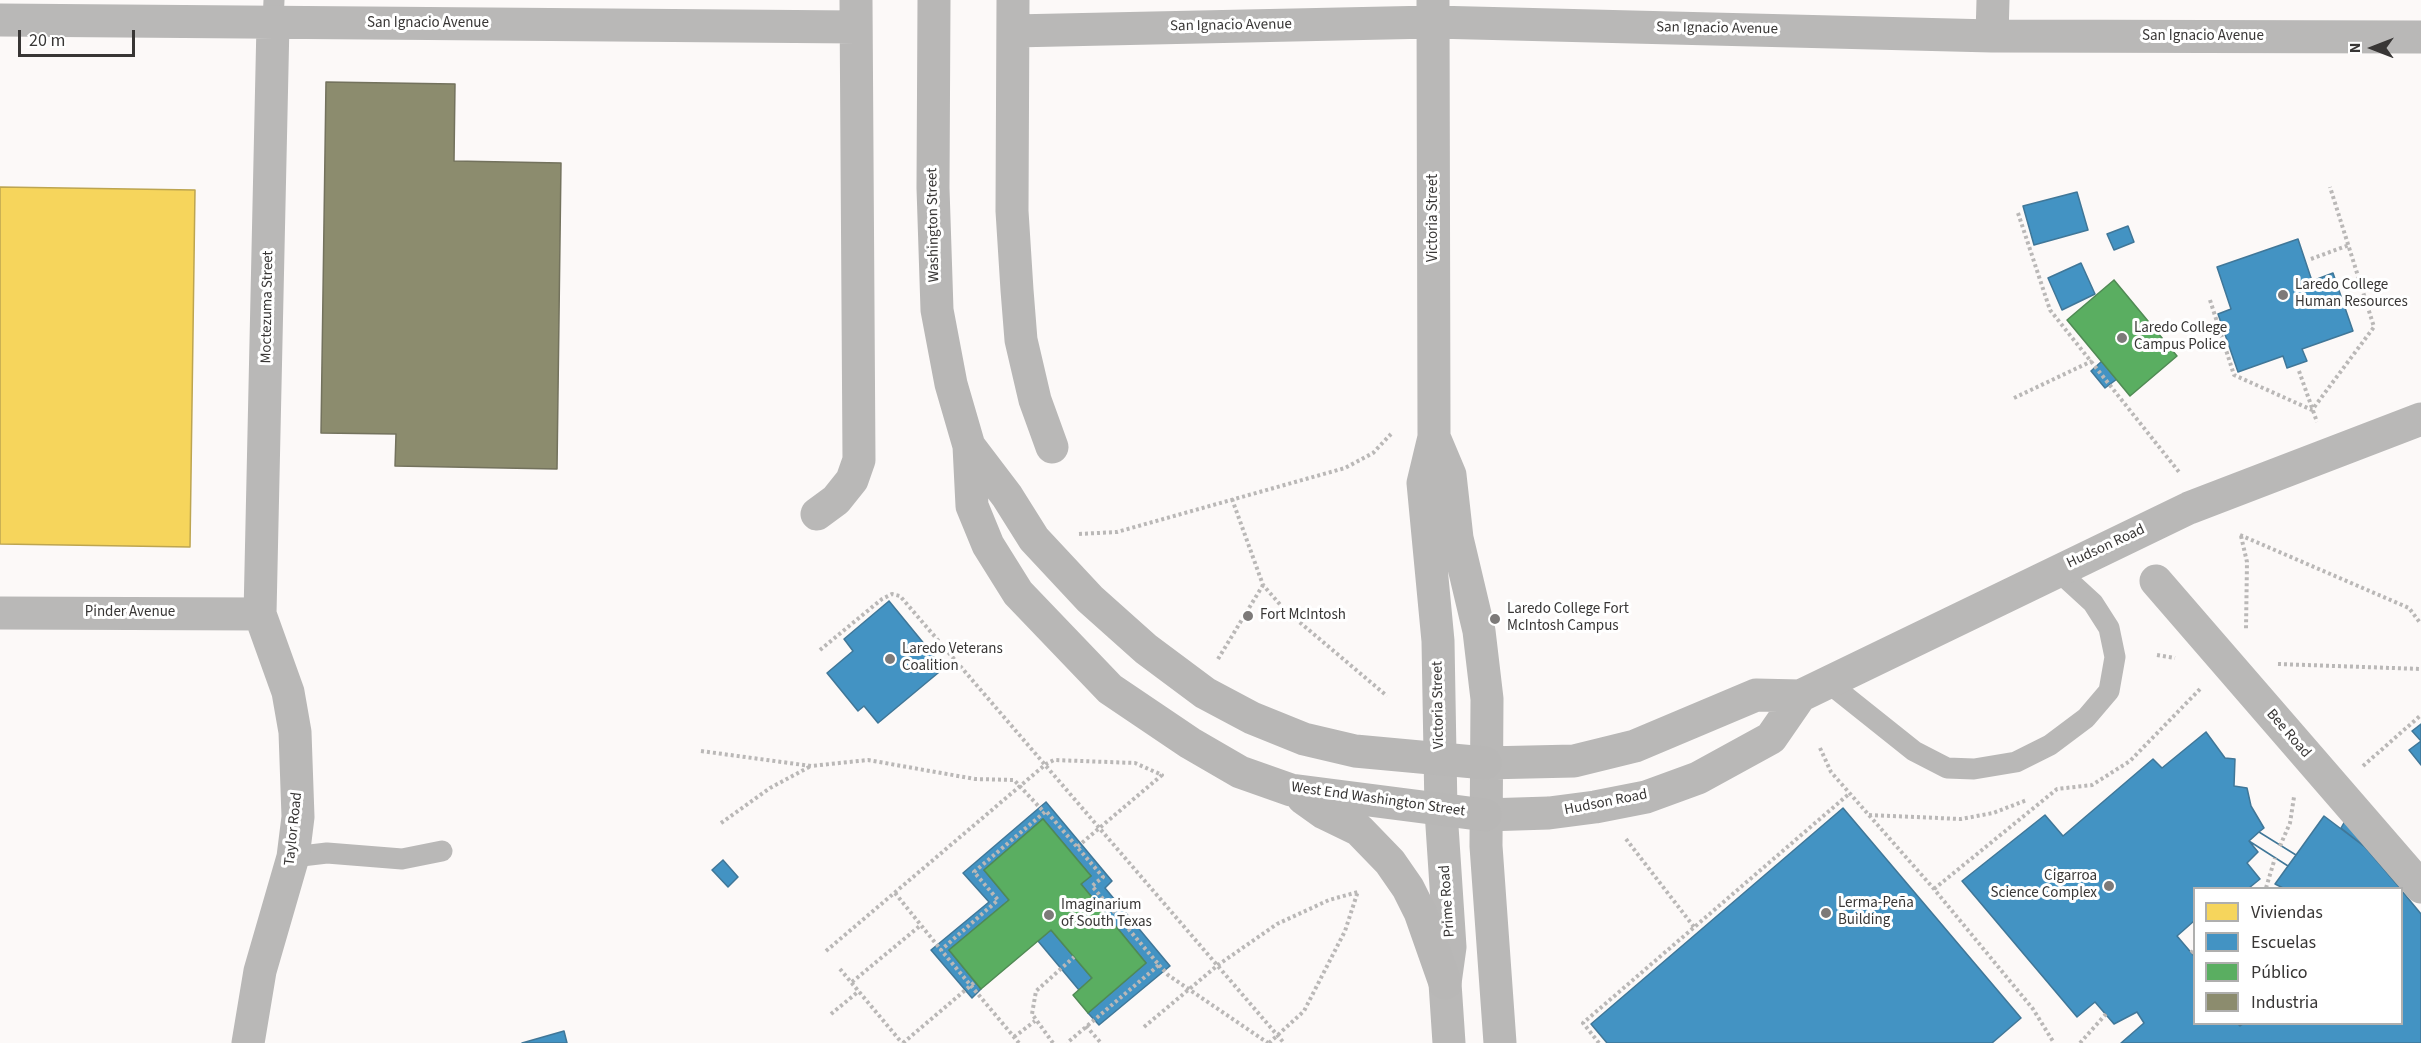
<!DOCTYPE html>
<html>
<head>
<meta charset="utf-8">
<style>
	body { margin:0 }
	#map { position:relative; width:2421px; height:1043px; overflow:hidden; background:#fcf9f8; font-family:"Source Sans 3",sans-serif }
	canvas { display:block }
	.legend { position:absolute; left:2193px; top:887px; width:210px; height:138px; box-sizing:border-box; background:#fff; border:2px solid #afafae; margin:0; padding:8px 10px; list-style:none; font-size:18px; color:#383635 }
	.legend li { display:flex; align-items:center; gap:12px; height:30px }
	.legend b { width:30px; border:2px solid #afafae }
	.north { position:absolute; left:2343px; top:18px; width:60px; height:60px; -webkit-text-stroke:4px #fff; paint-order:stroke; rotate:270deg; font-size:16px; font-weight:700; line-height:24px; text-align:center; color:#383635 }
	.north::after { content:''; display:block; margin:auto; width:21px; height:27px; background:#383635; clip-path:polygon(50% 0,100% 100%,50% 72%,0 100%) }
	.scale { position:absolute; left:18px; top:30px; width:117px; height:27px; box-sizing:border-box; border:3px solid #383635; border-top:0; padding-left:8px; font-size:18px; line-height:21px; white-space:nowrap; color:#383635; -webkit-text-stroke:4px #fff; paint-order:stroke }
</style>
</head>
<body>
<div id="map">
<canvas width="2421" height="1043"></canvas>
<ul class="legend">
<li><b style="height:16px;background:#f6d55c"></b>Viviendas</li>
<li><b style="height:16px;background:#4393c3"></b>Escuelas</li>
<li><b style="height:16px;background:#5aae61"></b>Público</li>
<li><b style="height:16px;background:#8c8c6e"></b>Industria</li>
</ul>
<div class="north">N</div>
<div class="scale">20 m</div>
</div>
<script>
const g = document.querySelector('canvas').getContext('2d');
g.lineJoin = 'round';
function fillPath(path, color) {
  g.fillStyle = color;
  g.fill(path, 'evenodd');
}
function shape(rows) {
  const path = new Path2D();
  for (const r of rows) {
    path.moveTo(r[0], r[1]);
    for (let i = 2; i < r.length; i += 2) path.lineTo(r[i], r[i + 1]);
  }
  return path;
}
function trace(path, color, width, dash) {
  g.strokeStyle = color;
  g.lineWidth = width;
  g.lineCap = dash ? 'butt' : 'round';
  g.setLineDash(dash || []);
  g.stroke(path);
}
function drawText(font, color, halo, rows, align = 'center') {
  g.font = font + ' "Source Sans 3",sans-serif';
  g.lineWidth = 6;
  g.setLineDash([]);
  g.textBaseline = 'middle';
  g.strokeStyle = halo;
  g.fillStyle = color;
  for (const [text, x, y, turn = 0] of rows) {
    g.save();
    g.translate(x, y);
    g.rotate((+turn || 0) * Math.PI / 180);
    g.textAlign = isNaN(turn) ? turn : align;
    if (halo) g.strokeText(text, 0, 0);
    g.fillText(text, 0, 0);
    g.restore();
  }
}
const homes = shape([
	[0,187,195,190,190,547,0,544,0,187]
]);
fillPath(homes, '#f6d55c');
trace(homes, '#bda550', 1.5);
const schools = shape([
	[2077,192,2088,230,2034,245,2023,206,2077,192],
	[2128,226,2134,242,2114,250,2107,234,2128,226],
	[2298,239,2312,281,2333,273,2353,331,2302,349,2307,361,2287,368,2283,356,2238,372,2218,314,2231,309,2217,267,2298,239],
	[2081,263,2095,294,2062,310,2048,278,2081,263],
	[2102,361,2117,379,2105,388,2091,371,2102,361],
	[889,601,944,668,878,723,864,706,858,711,827,673,853,651,844,639,889,601],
	[2421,724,2421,765,2409,750,2421,741,2412,731,2421,724],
	[2206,732,2225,758,2235,759,2234,786,2247,788,2251,806,2264,828,2259,832,2296,855,2324,816,2365,847,2400,888,2283,888,2275,884,2288,866,2249,841,2258,852,2247,863,2260,879,2249,888,2194,888,2194,921,2177,936,2194,956,2194,1024,2238,1024,2240,1026,2243,1024,2402,1024,2402,891,2421,914,2421,1043,2121,1043,2144,1023,2137,1012,2114,1024,2095,1002,2077,1017,1962,881,2045,815,2063,836,2153,759,2162,768,2206,732],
	[1046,802,1112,881,1105,888,1170,966,1099,1025,1088,1013,1146,963,1081,884,1091,876,1043,819,984,870,1009,900,949,950,981,989,972,998,931,950,989,902,963,873,1046,802],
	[1843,808,2021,1018,1992,1043,1607,1043,1591,1024,1843,808],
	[2345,821,2365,847,2341,828,2345,821],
	[2259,832,2296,855,2288,866,2249,841,2259,832],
	[723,860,738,877,728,887,712,870,723,860],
	[1051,930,1092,978,1079,990,1038,941,1051,930],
	[564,1031,567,1043,522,1043,564,1031]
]);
fillPath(schools, '#4393c3');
trace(schools, '#407798', 1.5);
const public = shape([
	[2114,280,2177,356,2130,396,2067,320,2114,280],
	[1043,819,1091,876,1081,884,1146,963,1088,1013,1073,995,1092,978,1051,930,981,989,949,950,1009,900,984,870,1043,819]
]);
fillPath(public, '#5aae61');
trace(public, '#508a54', 1.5);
const industry = shape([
	[326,82,455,84,454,161,561,163,557,469,395,466,396,434,321,433,326,82]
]);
fillPath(industry, '#8c8c6e');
trace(industry, '#73725d', 1.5);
trace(shape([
	[2018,213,2050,310,2179,472],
	[2311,259,2349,245],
	[2210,300,2234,375,2312,410,2374,327,2330,187],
	[2299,371,2317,422],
	[2014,398,2092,361],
	[1232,499,1263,585,1284,609,1387,696],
	[1079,534,1117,532,1345,468,1373,453,1391,434],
	[2240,535,2409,608,2421,624],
	[2241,536,2247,562,2246,629],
	[820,650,882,599,892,594,900,596,1284,1043],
	[2157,655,2175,658],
	[1218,659,1263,585],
	[2278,664,2421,669],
	[1820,748,1831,772,1934,889,2033,1009,2054,1043],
	[701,751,811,766,868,760,975,779,1014,780,1044,812],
	[2363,766,2421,715],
	[1869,815,1961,819,1993,813,2027,800],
	[721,823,770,788,811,766],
	[1626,839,1694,927],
	[2280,846,2290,823,2294,797],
	[2266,888,2275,858],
	[1934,889,2057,789,2092,785,2130,761,2202,687],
	[895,893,941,950],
	[826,951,1046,764,1054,760,1135,763,1162,775,1077,847],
	[2191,953,2194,950],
	[1159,965,1168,975,1268,1043],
	[840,969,902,1043],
	[852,982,921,925],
	[831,1014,859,991],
	[1086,1026,1101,1043],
	[1144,1027,1218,965,1277,924,1329,900,1358,892],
	[1014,1037,1035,1021],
	[903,1043,976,981],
	[1019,1043,941,950,998,900,974,872,1046,811,1103,877,1092,886,1159,965,1067,1043],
	[1053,1043,1032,1014,1036,991,1074,957],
	[1269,1043,1304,1011,1345,931,1358,891],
	[1599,1043,1583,1023,1850,793],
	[2080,1043,2106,1014]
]), '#bab8b7', 4, [3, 3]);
trace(shape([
	[273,23,274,0],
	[1830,684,1914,751,1947,768,1974,769,2016,762,2050,745,2086,718,2109,691,2115,657,2109,628,2093,603,2057,570],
	[293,857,327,853,402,859,442,851]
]), '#b9b8b7', 21);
trace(shape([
	[1013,0,1012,211,1017,290,1021,340,1035,400,1052,447],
	[1433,1,1434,437,1423,483,1438,641,1441,811,1450,947,1445,983,1449,1043],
	[0,20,856,27],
	[1013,31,1433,22,1992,36,2421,37],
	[1992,36,1993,0],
	[1434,437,1450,475,1457,538,1479,631,1487,699,1486,846,1500,1043],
	[817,514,836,500,852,480,859,460,856,0],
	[2156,581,2421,887],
	[0,613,260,614],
	[1485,763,1574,761,1635,746,1756,695,1800,696,2189,508,2421,419],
	[1485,815,1549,813,1595,807,1646,797,1698,778,1771,738,1800,696],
	[248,1043,260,971,293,857,298,817,295,732,288,692,260,614,273,23]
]), '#b9b8b7', 33);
trace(shape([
	[934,0,933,188,937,310,951,384,969,446,972,506,988,545,1018,593,1110,689,1190,743,1240,772,1291,790,1485,815],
	[969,446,1007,496,1034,539,1090,599,1146,649,1205,693,1252,718,1304,739,1355,751,1485,763],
	[1303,798,1324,813,1359,830,1390,862,1408,888,1420,912,1445,983]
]), '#b8b7b6', 33);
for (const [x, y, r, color] of [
	[2283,295,6,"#7d7a79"],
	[2122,338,6,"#7d7a79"],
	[1248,616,6,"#7d7a79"],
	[1495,619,6,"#7d7a79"],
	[890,659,6,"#7d7a79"],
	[2109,886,6,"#7d7a79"],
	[1826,913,6,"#7d7a79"],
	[1049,915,6,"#7d7a79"]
]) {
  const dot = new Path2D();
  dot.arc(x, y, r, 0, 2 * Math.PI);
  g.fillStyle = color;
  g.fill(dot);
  trace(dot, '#fff', 2);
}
drawText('15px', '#383635', '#fff', [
	["San Ignacio Avenue",428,24],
	["San Ignacio Avenue",1231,26,-1],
	["San Ignacio Avenue",1717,29,1],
	["San Ignacio Avenue",2203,37],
	["Victoria Street",1434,218,-90],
	["Washington Street",934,225,-91],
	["Moctezuma Street",268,307,-89],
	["Hudson Road",2106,547,-25],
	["Pinder Avenue",130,613],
	["Victoria Street",1439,705,-91],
	["Bee Road",2288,734,49],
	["West End Washington Street",1378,800,8],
	["Hudson Road",1606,803,-11],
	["Taylor Road",294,829,-84],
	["Prime Road",1448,901,-94]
]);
drawText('15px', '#383635', '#fff', [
	["Laredo College",2295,286],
	["Human Resources",2295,303],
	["Laredo College",2134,329],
	["Campus Police",2134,346],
	["Laredo College Fort",1507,610],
	["McIntosh Campus",1507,627],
	["Fort McIntosh",1260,616],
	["Laredo Veterans",902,650],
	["Coalition",902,667],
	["Cigarroa",2097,877,"right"],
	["Science Complex",2097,894,"right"],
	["Lerma-Peña",1838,904],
	["Building",1838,921],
	["Imaginarium",1061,906],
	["of South Texas",1061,923]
], 'left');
</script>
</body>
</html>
